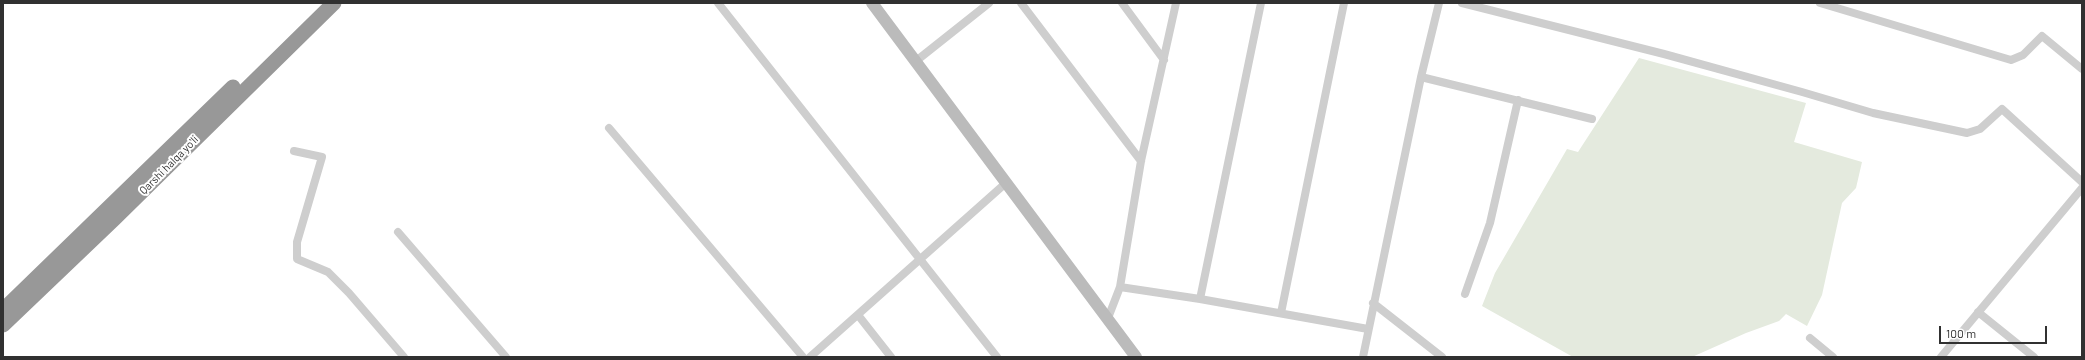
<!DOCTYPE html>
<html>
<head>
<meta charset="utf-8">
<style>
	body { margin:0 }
	#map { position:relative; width:2085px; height:360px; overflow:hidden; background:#fff; font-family:Barlow,sans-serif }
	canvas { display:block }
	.frame { position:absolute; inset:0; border:4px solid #313131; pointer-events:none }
	.scale { position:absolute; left:1939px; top:326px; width:108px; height:18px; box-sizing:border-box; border:2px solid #313131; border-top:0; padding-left:5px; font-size:12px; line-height:14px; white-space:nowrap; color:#313131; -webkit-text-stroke:3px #fff; paint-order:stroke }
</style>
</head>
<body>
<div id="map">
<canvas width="2085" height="360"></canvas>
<div class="frame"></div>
<div class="scale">100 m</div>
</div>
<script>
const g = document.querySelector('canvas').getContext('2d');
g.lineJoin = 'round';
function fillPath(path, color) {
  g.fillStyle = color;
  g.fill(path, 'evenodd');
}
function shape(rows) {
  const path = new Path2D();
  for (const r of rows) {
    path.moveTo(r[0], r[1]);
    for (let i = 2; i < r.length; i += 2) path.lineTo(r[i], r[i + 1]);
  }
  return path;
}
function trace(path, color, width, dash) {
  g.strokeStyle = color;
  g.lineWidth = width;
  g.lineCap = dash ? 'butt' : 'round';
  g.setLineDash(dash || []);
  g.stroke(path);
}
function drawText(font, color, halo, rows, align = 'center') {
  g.font = font + ' Barlow,sans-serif';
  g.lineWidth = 4;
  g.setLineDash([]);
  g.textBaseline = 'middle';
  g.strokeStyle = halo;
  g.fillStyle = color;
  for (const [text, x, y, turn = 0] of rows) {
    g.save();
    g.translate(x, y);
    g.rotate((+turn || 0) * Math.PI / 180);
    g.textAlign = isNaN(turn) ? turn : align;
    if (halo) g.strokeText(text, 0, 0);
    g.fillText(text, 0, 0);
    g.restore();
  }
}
fillPath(shape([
	[1639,58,1806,103,1794,142,1862,162,1856,188,1842,203,1822,295,1807,326,1786,314,1779,321,1746,333,1692,357,1573,357,1482,306,1495,273,1567,149,1578,152]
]), '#e4eade');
trace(shape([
	[718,3,997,357],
	[1021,3,1141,161],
	[1122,3,1164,60],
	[1462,3,1664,54,1802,92,1873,113,1967,133,1980,129,2002,109,2082,182],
	[1820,3,2011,60,2023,55,2042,36,2082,69],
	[916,61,989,3],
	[1421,77,1592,119],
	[609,128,803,357],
	[294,151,322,157,297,242,297,259,328,272,349,293,404,357],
	[398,232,506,357],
	[1120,287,1141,161,1176,3],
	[1465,294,1490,223,1518,100],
	[1200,299,1261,3],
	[1373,303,1442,357],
	[1978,312,2034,357],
	[1281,313,1344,3],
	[858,315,891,357],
	[1108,318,1120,287,1200,299,1368,329],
	[1810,338,1833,357],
	[810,357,1007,182],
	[1363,357,1421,77,1439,3],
	[1941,357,2082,188]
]), '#cecece', 8);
trace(shape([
	[872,3,1136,357]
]), '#bbb', 12);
trace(shape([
	[3,310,233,87],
	[3,325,114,219,334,3]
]), '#989898', 15);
drawText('11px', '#313131', '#fff', [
	["Qarshi halqa yoʻli",169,165,-45]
]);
</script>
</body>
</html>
